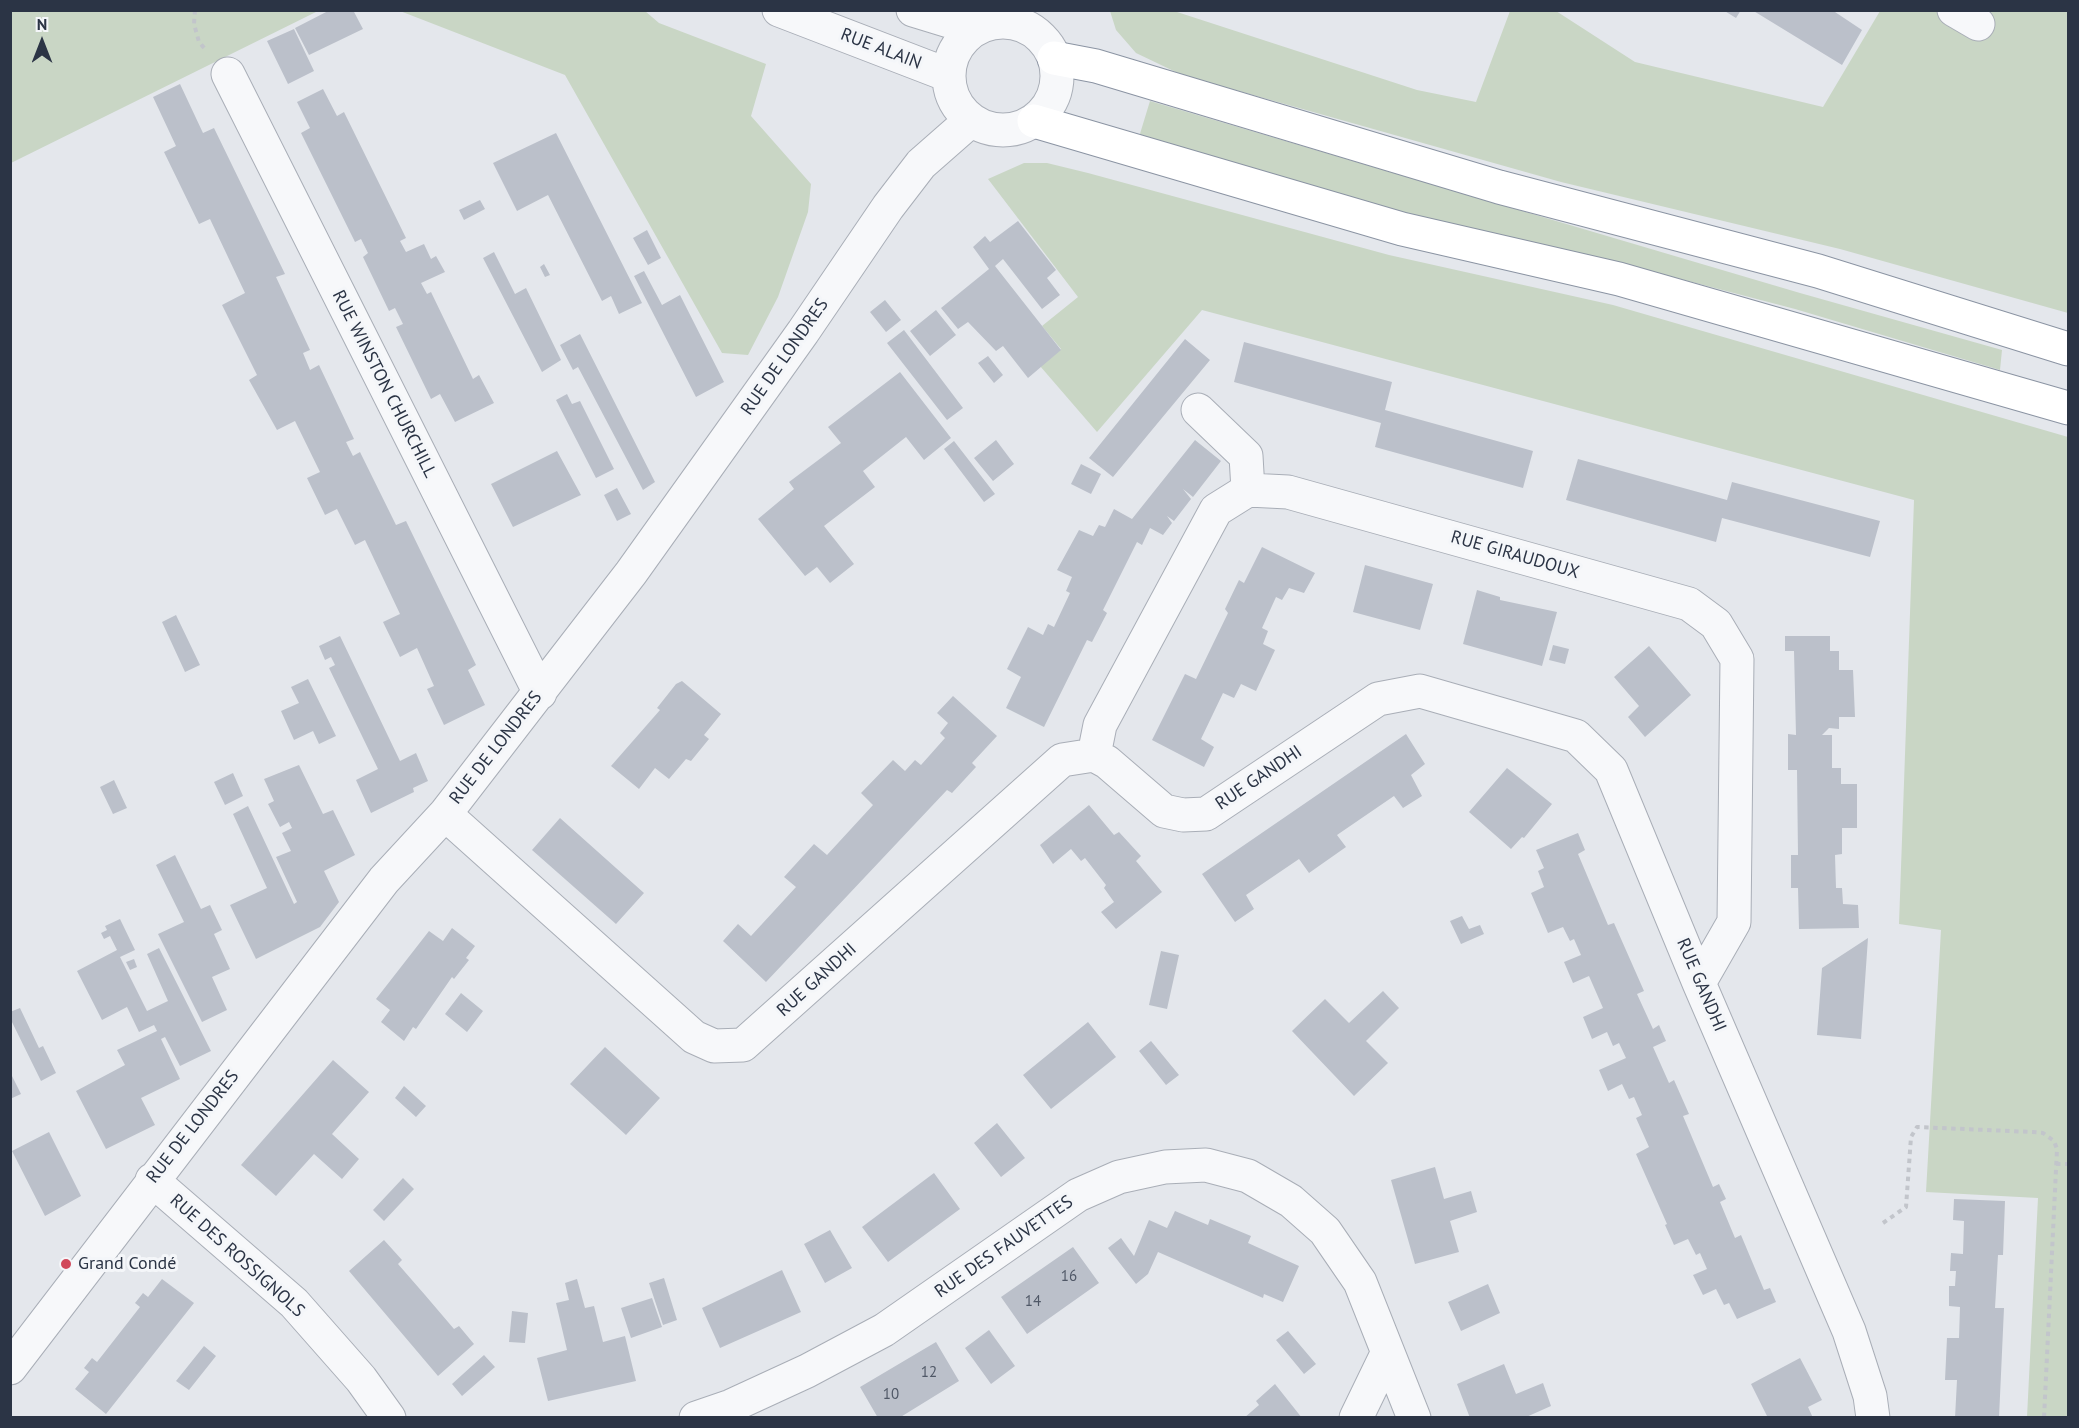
<!DOCTYPE html>
<html>
<head>
<meta charset="utf-8">
<style>
	body { margin:0 }
	#map { position:relative; width:2079px; height:1428px; overflow:hidden; background:#e4e7ec; font-family:"PT Sans",sans-serif }
	canvas { display:block }
	.frame { position:absolute; inset:0; border:12px solid #2b3445; pointer-events:none }
	.north { position:absolute; left:12px; top:12px; width:60px; height:60px; -webkit-text-stroke:4px #f4f6f9; paint-order:stroke; rotate:0deg; font-size:16px; font-weight:700; line-height:24px; text-align:center; color:#2b3445 }
	.north::after { content:''; display:block; margin:auto; width:21px; height:27px; background:#2b3445; clip-path:polygon(50% 0,100% 100%,50% 72%,0 100%) }
</style>
</head>
<body>
<div id="map">
<canvas width="2079" height="1428"></canvas>
<div class="frame"></div>
<div class="north">N</div>
</div>
<script>
const g = document.querySelector('canvas').getContext('2d');
g.lineJoin = 'round';
function fillPath(path, color) {
  g.fillStyle = color;
  g.fill(path, 'evenodd');
}
function shape(rows) {
  const path = new Path2D();
  for (const r of rows) {
    if (r.length === 3) {
      path.moveTo(r[0] + r[2], r[1]);
      path.arc(r[0], r[1], r[2], 0, 2 * Math.PI);
      continue;
    }
    path.moveTo(r[0], r[1]);
    for (let i = 2; i < r.length; i += 2) path.lineTo(r[i], r[i + 1]);
  }
  return path;
}
function trace(path, color, width, dash) {
  g.strokeStyle = color;
  g.lineWidth = width;
  g.lineCap = dash ? 'butt' : 'round';
  g.setLineDash(dash || []);
  g.stroke(path);
}
function drawText(font, color, halo, rows, align = 'center') {
  g.font = font + ' "PT Sans",sans-serif';
  g.lineWidth = 6;
  g.setLineDash([]);
  g.textBaseline = 'middle';
  g.strokeStyle = halo;
  g.fillStyle = color;
  for (const [text, x, y, turn = 0] of rows) {
    g.save();
    g.translate(x, y);
    g.rotate((+turn || 0) * Math.PI / 180);
    g.textAlign = isNaN(turn) ? turn : align;
    if (halo) g.strokeText(text, 0, 0);
    g.fillText(text, 0, 0);
    g.restore();
  }
}
fillPath(shape([
	[11,10,318,10,318,11,11,163],
	[400,11,645,11,659,23,766,64,751,116,811,184,808,212,778,297,748,355,722,353,565,75],
	[1110,11,1174,11,1417,90,1476,102,1510,11,1556,11,1635,62,1823,107,1880,11,2068,11,2068,313,1840,249,1561,182,1182,75,1136,53,1116,30],
	[1150,101,1800,293,2002,350,2000,370,1795,309,1623,264,1406,214,1139,137],
	[1024,163,1047,163,1088,173,1389,255,1613,305,2068,437,2068,1417,2027,1417,2038,1198,1926,1192,1941,930,1899,924,1914,500,1202,310,1097,432,1040,366,1061,349,1042,326,1078,297,988,179]
]), '#c9d6c5');
fillPath(shape([
	[330,10,353,10,363,29,309,55,295,28],
	[1723,10,1741,10,1736,18],
	[1752,10,1832,10,1862,30,1842,65],
	[294,29,314,71,288,84,267,41],
	[180,84,203,133,214,128,285,274,276,277,310,350,303,353,310,370,319,365,354,439,346,442,353,456,360,452,396,525,406,521,476,665,468,670,485,705,444,725,427,689,434,686,417,648,400,657,383,622,400,614,365,540,355,545,337,509,325,515,307,478,320,472,295,421,277,430,249,380,257,375,222,305,245,293,210,219,199,224,164,152,176,146,153,97],
	[323,89,337,116,344,112,406,238,400,241,406,252,424,244,431,259,436,256,445,272,421,283,427,294,431,292,473,379,479,375,494,403,455,422,440,394,431,399,396,327,403,324,395,308,389,311,363,257,368,253,361,239,355,242,301,133,310,128,297,102],
	[556,133,642,303,619,314,611,296,602,301,548,195,517,211,493,163],
	[480,200,485,209,464,220,459,210],
	[1018,221,1056,270,1047,278,1060,295,1042,309,1003,259,995,266,1061,350,1028,378,1003,346,996,351,968,322,958,329,941,308,989,269,973,247,985,236,990,242],
	[647,230,661,258,648,265,633,238],
	[494,252,515,294,526,288,561,360,542,372,483,258],
	[544,264,550,275,545,277,540,267],
	[644,271,662,305,680,295,724,382,696,397,634,276],
	[885,300,901,320,886,332,870,312],
	[936,310,956,335,930,356,910,331],
	[904,330,963,408,947,420,887,343],
	[580,334,655,482,643,490,578,367,573,370,560,345],
	[1185,339,1210,360,1113,477,1089,458],
	[1244,342,1392,382,1385,410,1533,451,1523,488,1375,447,1381,423,1234,382],
	[988,356,1003,375,994,383,978,363],
	[900,372,951,438,924,460,906,437,863,471,875,487,824,526,854,564,830,583,817,567,805,576,758,519,794,489,789,482,841,443,828,427],
	[567,394,572,404,580,401,614,469,596,478,556,400],
	[996,440,1014,464,993,481,974,458],
	[1195,440,1221,461,1193,497,1183,489,1191,499,1174,521,1167,516,1172,523,1163,535,1150,528,1142,545,1137,542,1103,610,1107,613,1092,642,1087,640,1044,727,1006,708,1021,677,1007,669,1028,627,1043,635,1048,624,1054,627,1070,593,1066,591,1072,577,1057,570,1079,530,1093,536,1099,525,1105,527,1114,509,1132,519],
	[954,441,995,494,984,502,944,449],
	[557,451,581,495,513,527,491,484],
	[1578,459,1727,500,1732,482,1880,521,1870,557,1722,518,1716,542,1566,500],
	[1081,464,1101,474,1091,494,1071,484],
	[617,488,631,514,617,521,604,495],
	[1262,547,1315,573,1304,593,1289,588,1282,600,1276,597,1262,628,1268,631,1263,644,1275,650,1256,691,1241,684,1234,698,1223,693,1201,739,1214,747,1204,767,1152,740,1185,674,1196,679,1228,613,1225,609,1239,580,1244,583],
	[1365,565,1433,584,1420,630,1353,612],
	[1477,590,1500,597,1500,600,1557,612,1542,666,1463,644],
	[176,615,200,665,185,672,162,622],
	[340,636,400,761,416,753,428,781,413,788,414,792,371,813,356,780,378,769,329,668,335,665,331,657,325,660,319,646],
	[1785,636,1830,636,1830,651,1839,651,1839,670,1853,670,1855,717,1839,717,1839,729,1829,728,1822,735,1832,735,1832,768,1841,768,1841,784,1857,784,1857,828,1842,828,1842,854,1835,855,1836,888,1842,888,1843,904,1858,905,1859,928,1799,929,1798,888,1791,888,1791,855,1798,855,1797,770,1788,770,1788,734,1796,735,1794,651,1785,651],
	[1553,645,1569,649,1565,664,1549,660],
	[1649,646,1691,695,1645,737,1628,717,1639,706,1614,677],
	[308,679,336,736,319,744,313,731,294,740,281,711,299,703,291,687],
	[682,681,721,714,704,735,709,739,691,761,686,759,669,779,655,768,639,789,611,766,660,710,657,708,676,684],
	[953,696,997,736,972,763,976,767,952,793,947,790,766,982,723,941,738,924,751,936,796,887,784,877,814,844,827,855,873,805,861,793,893,760,905,771,915,760,921,765,945,738,940,733,948,723,937,713],
	[1406,734,1425,764,1411,775,1422,796,1403,808,1394,796,1337,835,1346,847,1309,873,1299,859,1246,895,1254,909,1235,922,1202,874],
	[299,765,323,814,333,810,355,855,324,871,339,902,320,927,256,959,230,905,267,888,233,814,248,806,294,904,297,902,276,857,291,851,282,833,292,828,289,822,280,827,268,804,274,801,264,779],
	[1507,768,1552,804,1524,838,1522,837,1511,849,1469,812],
	[233,773,243,796,225,805,214,782],
	[114,780,127,808,113,814,100,787],
	[1089,805,1114,835,1119,832,1141,856,1136,861,1162,892,1116,929,1101,912,1114,902,1104,888,1106,885,1085,858,1081,861,1071,849,1053,864,1040,845],
	[560,818,644,893,616,924,532,850],
	[1578,833,1585,850,1578,854,1608,925,1614,923,1644,991,1637,994,1653,1029,1659,1025,1666,1041,1653,1047,1669,1083,1674,1080,1689,1114,1683,1116,1713,1187,1719,1184,1726,1199,1720,1202,1735,1238,1741,1235,1764,1290,1770,1288,1776,1302,1737,1319,1729,1303,1724,1305,1716,1289,1703,1295,1693,1275,1707,1269,1700,1253,1696,1255,1688,1239,1674,1245,1665,1225,1667,1224,1636,1154,1649,1147,1636,1118,1642,1115,1634,1097,1629,1099,1622,1084,1608,1091,1599,1070,1626,1058,1619,1043,1613,1046,1607,1032,1592,1039,1583,1017,1603,1008,1589,976,1573,983,1564,962,1581,955,1574,939,1570,941,1563,927,1548,933,1531,893,1544,887,1538,871,1544,868,1536,850],
	[175,855,201,909,210,905,222,930,214,934,230,969,212,977,227,1010,202,1022,158,934,184,922,156,865],
	[1462,916,1469,929,1480,925,1484,934,1461,944,1450,921],
	[120,919,135,950,120,957,147,1011,168,1001,147,954,159,948,211,1051,180,1066,165,1037,161,1039,180,1079,141,1098,155,1125,106,1149,76,1091,125,1065,117,1050,157,1031,154,1025,139,1032,127,1007,102,1020,77,971,117,950,110,936,104,939,101,933,107,930,105,926],
	[452,928,475,946,466,958,469,960,454,979,452,977,416,1029,413,1027,404,1041,381,1022,390,1010,376,999,429,931,443,941],
	[1868,938,1861,1039,1817,1035,1822,968],
	[1161,951,1179,955,1167,1009,1149,1005],
	[134,959,137,967,130,970,126,962],
	[1383,991,1399,1008,1366,1041,1388,1063,1354,1096,1292,1031,1325,999,1349,1023],
	[461,993,483,1011,467,1032,445,1014],
	[20,1008,39,1048,43,1046,56,1073,41,1081,10,1018,10,1012],
	[1088,1022,1116,1057,1051,1109,1023,1075],
	[1151,1041,1179,1075,1166,1085,1139,1051],
	[605,1047,660,1098,626,1135,570,1084],
	[333,1060,369,1092,332,1134,359,1159,342,1179,314,1154,276,1196,241,1165],
	[10,1072,21,1094,10,1099],
	[404,1086,426,1106,416,1117,395,1098],
	[997,1123,1025,1158,1001,1177,974,1143],
	[49,1132,81,1196,45,1216,12,1151],
	[1435,1167,1444,1199,1471,1191,1477,1212,1450,1221,1459,1252,1415,1264,1391,1180],
	[934,1173,960,1209,888,1262,862,1227],
	[403,1178,414,1189,384,1221,373,1210],
	[1954,1199,2005,1201,2003,1255,1998,1255,1995,1308,2004,1308,1999,1418,1955,1418,1957,1380,1945,1380,1947,1338,1959,1338,1960,1307,1949,1306,1949,1286,1955,1286,1956,1271,1950,1271,1951,1253,1963,1254,1964,1221,1953,1220],
	[1175,1211,1208,1225,1210,1219,1251,1236,1248,1243,1299,1266,1283,1302,1264,1294,1263,1298,1158,1252,1148,1274,1136,1284,1108,1248,1121,1238,1134,1256,1149,1220,1167,1228],
	[830,1230,852,1268,825,1283,804,1244],
	[384,1240,402,1260,398,1264,425,1295,454,1329,459,1326,474,1344,438,1376,349,1271],
	[1073,1247,1099,1283,1027,1334,1001,1297],
	[782,1270,801,1312,720,1348,702,1308],
	[664,1278,677,1320,663,1325,649,1283],
	[162,1279,194,1303,106,1414,75,1389,89,1372,84,1368,92,1358,97,1362,140,1307,135,1303,143,1293,148,1297],
	[577,1279,585,1308,594,1306,603,1342,625,1336,636,1381,548,1401,537,1358,567,1350,556,1303,569,1300,565,1283],
	[1488,1284,1500,1313,1461,1331,1448,1302],
	[652,1298,662,1327,631,1338,621,1308],
	[512,1311,528,1313,525,1343,509,1342],
	[989,1330,1015,1366,991,1384,965,1348],
	[1288,1331,1316,1364,1304,1374,1276,1340],
	[936,1342,959,1381,899,1418,878,1418,860,1387],
	[204,1346,216,1356,189,1390,176,1381],
	[484,1355,495,1367,462,1396,452,1384],
	[1800,1358,1822,1400,1808,1407,1813,1418,1768,1418,1751,1384],
	[1504,1364,1516,1394,1543,1383,1551,1406,1524,1418,1470,1418,1457,1384],
	[1275,1384,1302,1418,1244,1418,1259,1405,1256,1401]
]), '#bbc0ca');
const minor = shape([
	[779,10,948,75],
	[913,10,975,29],
	[1954,10,1978,24],
	[1003,76,54],
	[228,74,540,693],
	[1198,410,1246,456,1248,490],
	[1094,755,1100,725,1216,510,1248,490,1288,492,1689,604,1716,624,1737,659,1734,922,1699,983],
	[445,814,694,1037,714,1046,743,1045,1062,760,1094,755,1107,762,1164,811,1183,815,1206,814,1378,699,1420,691,1576,736,1611,770,1699,983,1849,1331,1870,1396,1873,1418],
	[152,1180,294,1303,361,1379,389,1418],
	[10,1368,384,880,445,814,631,573,803,332,888,207,921,164,970,121],
	[696,1418,731,1406,807,1371,884,1330,1078,1195,1119,1177,1165,1167,1206,1165,1248,1176,1291,1201,1325,1231,1360,1282,1414,1418],
	[1356,1418,1387,1354]
]);
const highway = shape([
	[1054,58,1096,66,1499,187,1818,271,2068,349],
	[1034,121,1402,229,1619,279,2068,408]
]);
trace(minor, '#a9aeb7', 35);
trace(highway, '#8b94a3', 35);
trace(shape([
	[195,10,194,24,199,42,205,49],
	[2056,1164,2068,1164],
	[1883,1223,1906,1207,1911,1137,1917,1127,2033,1132,2043,1133,2054,1141,2057,1149,2044,1418]
]), '#c2c5cb', 4, [4.5, 4.5]);
trace(minor, '#f7f8fa', 33);
trace(highway, '#fff', 33);
for (const [x, y, r, color] of [
	[66,1264,6,"#d1495b"]
]) {
  const dot = new Path2D();
  dot.arc(x, y, r, 0, 2 * Math.PI);
  g.fillStyle = color;
  g.fill(dot);
  trace(dot, '#f4f6f9', 2);
}
drawText('15px', '#4f5766', null, [
	["16",1069,1277],
	["14",1033,1302],
	["12",929,1373],
	["10",891,1395]
]);
drawText('18px', '#2b3445', '#f4f6f9', [
	["RUE ALAIN",881,49,21],
	["RUE DE LONDRES",785,357,-55],
	["RUE WINSTON CHURCHILL",384,384,63],
	["RUE GIRAUDOUX",1515,555,16],
	["RUE DE LONDRES",496,748,-52],
	["RUE GANDHI",1259,778,-34],
	["RUE GANDHI",817,980,-42],
	["RUE GANDHI",1701,985,67],
	["RUE DE LONDRES",193,1127,-52],
	["RUE DES FAUVETTES",1004,1247,-35],
	["RUE DES ROSSIGNOLS",237,1256,42]
]);
drawText('18px', '#2b3445', '#f4f6f9', [
	["Grand Condé",78,1264]
], 'left');
</script>
</body>
</html>
